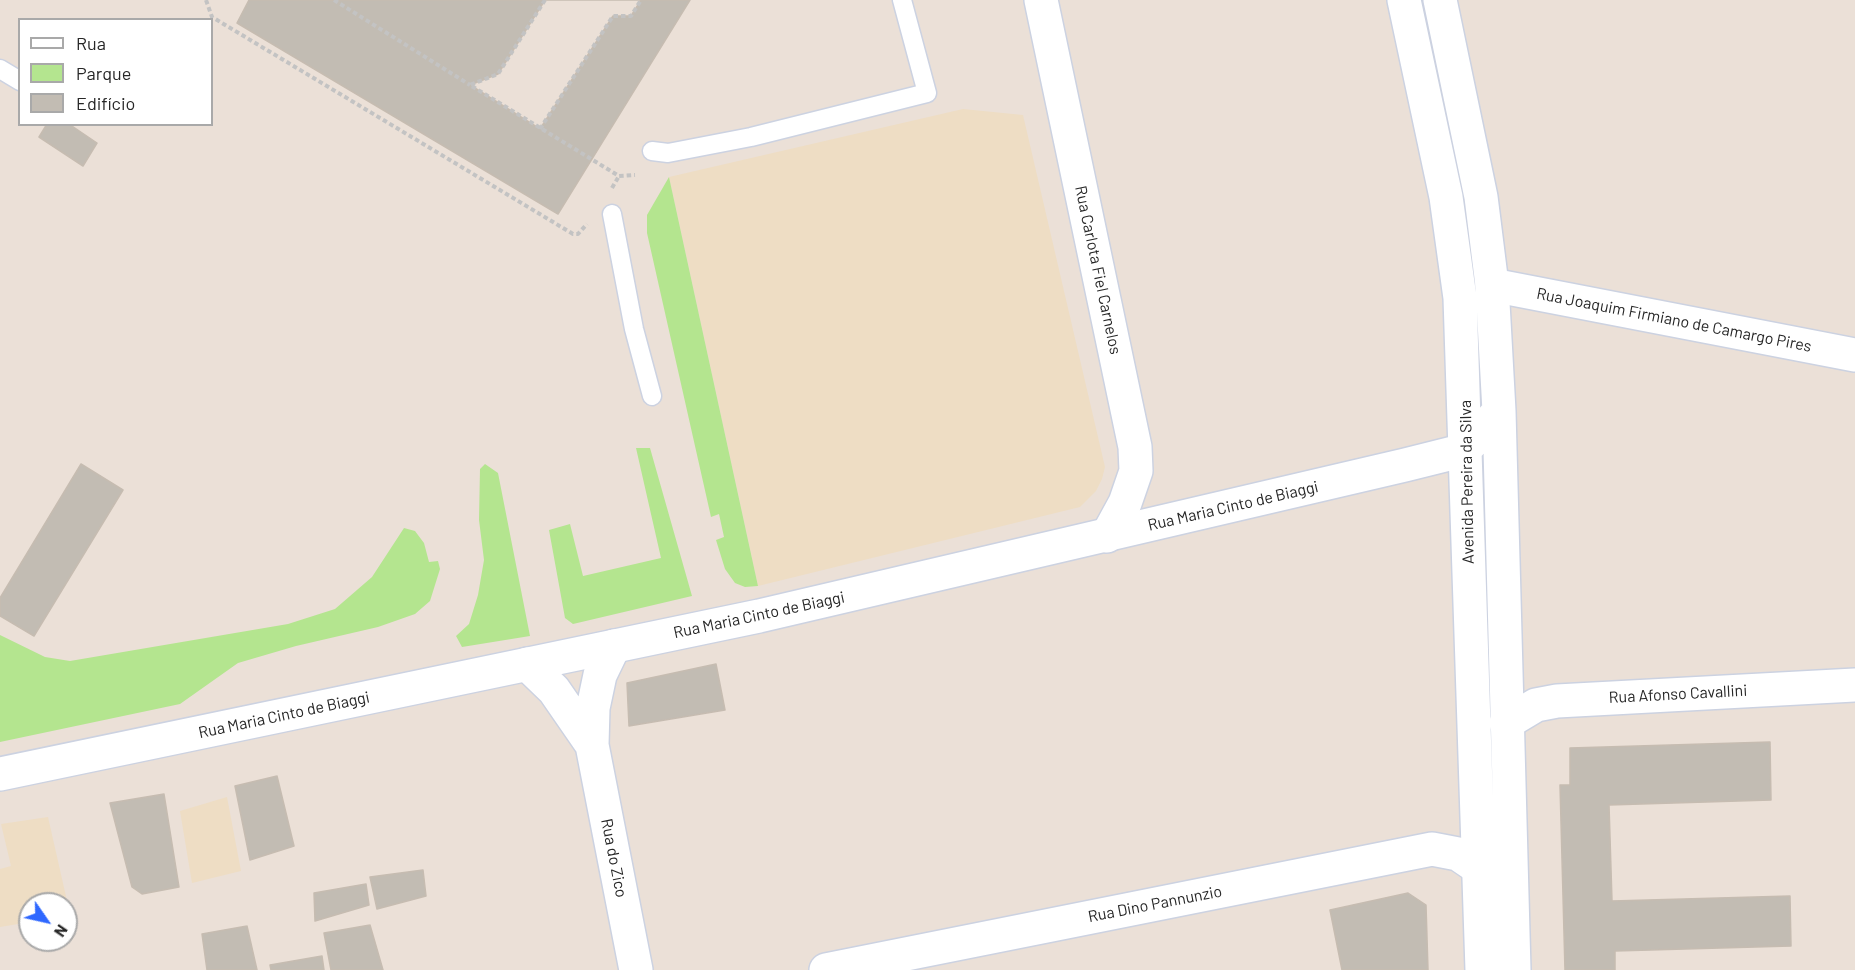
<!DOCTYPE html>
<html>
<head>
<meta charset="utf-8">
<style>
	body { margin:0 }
	#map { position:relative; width:1855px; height:970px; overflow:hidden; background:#ebe0d7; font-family:Barlow,sans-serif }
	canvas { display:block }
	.legend { position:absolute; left:18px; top:18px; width:195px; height:108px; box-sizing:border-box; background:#fff; border:2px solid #a9a9a9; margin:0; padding:8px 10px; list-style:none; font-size:18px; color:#272727 }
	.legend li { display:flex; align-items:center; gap:12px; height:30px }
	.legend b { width:30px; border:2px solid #a9a9a9 }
	.north { position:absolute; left:18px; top:892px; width:60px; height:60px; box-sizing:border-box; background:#fff; border:2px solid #a9a9a9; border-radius:50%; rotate:124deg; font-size:16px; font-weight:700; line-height:24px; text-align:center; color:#272727 }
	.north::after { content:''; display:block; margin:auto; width:21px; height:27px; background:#2f68ff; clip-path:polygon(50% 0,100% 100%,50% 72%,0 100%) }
</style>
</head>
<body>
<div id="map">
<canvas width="1855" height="970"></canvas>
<ul class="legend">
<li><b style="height:8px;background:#fff"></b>Rua</li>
<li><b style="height:16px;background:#b4e58f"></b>Parque</li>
<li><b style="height:16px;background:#c2bcb3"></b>Edifício</li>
</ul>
<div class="north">N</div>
</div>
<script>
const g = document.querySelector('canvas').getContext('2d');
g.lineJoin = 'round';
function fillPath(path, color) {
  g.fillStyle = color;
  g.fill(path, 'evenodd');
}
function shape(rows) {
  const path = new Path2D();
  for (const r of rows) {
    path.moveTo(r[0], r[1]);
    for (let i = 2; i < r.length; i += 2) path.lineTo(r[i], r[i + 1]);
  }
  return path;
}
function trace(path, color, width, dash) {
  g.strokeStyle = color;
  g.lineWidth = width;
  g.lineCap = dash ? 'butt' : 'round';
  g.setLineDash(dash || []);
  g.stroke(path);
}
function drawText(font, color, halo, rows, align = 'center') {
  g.font = font + ' Barlow,sans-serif';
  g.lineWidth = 4.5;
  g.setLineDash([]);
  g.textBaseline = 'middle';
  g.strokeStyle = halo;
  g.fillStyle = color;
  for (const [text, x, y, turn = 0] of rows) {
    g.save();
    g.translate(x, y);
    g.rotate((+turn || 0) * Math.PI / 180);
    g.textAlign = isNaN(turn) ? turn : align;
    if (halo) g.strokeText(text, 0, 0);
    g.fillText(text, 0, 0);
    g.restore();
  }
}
fillPath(shape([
	[963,109,1023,115,1105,467,1102,479,1096,491,1080,507,758,586,669,177],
	[227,797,241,871,192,883,180,811],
	[48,817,70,914,66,915,66,904,30,904,30,922,0,927,0,869,11,866,1,824]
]), '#eeddc4');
fillPath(shape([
	[669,177,758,586,745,587,735,583,725,569,716,540,724,537,719,514,711,517,647,233,647,215],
	[636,448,650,448,692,596,573,624,565,618,549,530,570,524,583,576,661,558],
	[485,464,498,473,530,636,462,647,456,636,469,624,478,595,484,560,479,520,480,469],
	[404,528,415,531,424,543,429,562,438,561,440,569,430,601,415,614,378,627,296,646,238,663,180,704,0,742,0,635,45,657,70,661,288,624,335,609,372,577]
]), '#b4e58f');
const building = shape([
	[249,0,690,0,558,214,237,23,249,0],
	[545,0,641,0,631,16,613,16,540,129,470,85,498,74,545,0],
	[47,124,69,124,97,143,83,166,39,137,47,124],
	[81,464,123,490,34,636,0,616,0,598,81,464],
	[716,664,725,710,629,726,627,683,716,664],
	[1770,742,1771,800,1609,805,1612,901,1790,896,1791,946,1615,951,1615,970,1565,970,1560,785,1570,785,1570,748,1770,742],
	[277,776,294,846,250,860,235,786,277,776],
	[164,794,179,887,142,894,132,887,110,803,164,794],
	[423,870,426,896,377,909,370,877,423,870],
	[366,884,369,905,315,921,314,893,366,884],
	[1408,893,1426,905,1428,970,1342,970,1330,910,1408,893],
	[370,925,383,970,331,970,324,933,370,925],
	[247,926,257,970,207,970,202,934,247,926],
	[322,956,324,970,271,970,270,965,322,956]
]);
fillPath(building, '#c2bcb3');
trace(building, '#c6bcb1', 1.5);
const lane = shape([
	[0,69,20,81],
	[652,151,668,153,751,137,927,93,902,0],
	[612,214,634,329,652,396]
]);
const street = shape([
	[1041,0,1135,447,1136,471,1125,503,1107,536],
	[1492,285,1855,355],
	[614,646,600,675,593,708,592,745,636,970],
	[527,664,554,690,592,745],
	[1506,723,1536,705,1557,701,1855,685],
	[826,970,1432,849,1458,854,1480,869]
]);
const secondary = shape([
	[1404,0,1446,197,1460,298,1482,970],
	[1440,0,1481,197,1492,285,1499,411,1514,970],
	[0,774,759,616,1405,465,1465,450,1499,411]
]);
trace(lane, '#ccd2e1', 21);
trace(street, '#ccd2e1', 36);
trace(secondary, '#ccd2e1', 36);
trace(shape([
	[206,0,212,17,573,234,578,234,587,224],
	[334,0,470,85],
	[545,0,498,74,470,85,619,176,635,175],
	[540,129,613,16,631,16,641,0],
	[612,188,619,176]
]), '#c3c3c3', 4, [4.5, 3]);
trace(lane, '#fff', 18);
trace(street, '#fff', 33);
trace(secondary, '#fff', 33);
drawText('16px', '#272727', '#fff', [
	["Rua Carlota Fiel Carnelos",1098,270,78],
	["Rua Joaquim Firmiano de Camargo Pires",1674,320,11],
	["Avenida Pereira da Silva",1467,482,-91],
	["Rua Maria Cinto de Biaggi",1233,506,-13],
	["Rua Maria Cinto de Biaggi",759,615,-12],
	["Rua Afonso Cavallini",1678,694,-3],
	["Rua Maria Cinto de Biaggi",284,715,-12],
	["Rua do Zico",614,858,79],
	["Rua Dino Pannunzio",1155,904,-11]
]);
</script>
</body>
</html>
